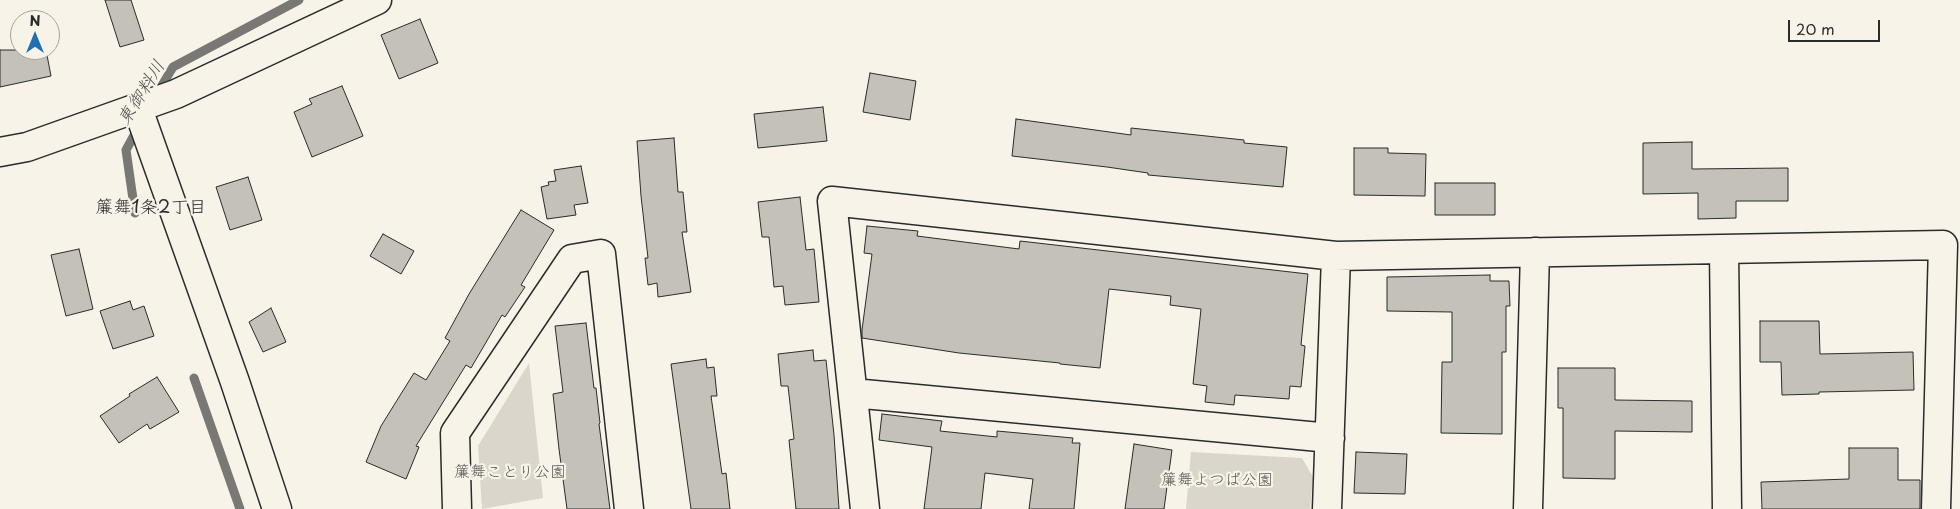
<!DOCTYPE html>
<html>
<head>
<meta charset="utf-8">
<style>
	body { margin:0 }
	#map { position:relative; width:1960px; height:509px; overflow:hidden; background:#f7f3e8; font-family:"Playpen Sans",sans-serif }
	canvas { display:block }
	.north { position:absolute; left:10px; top:10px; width:50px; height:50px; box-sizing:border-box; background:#f7f3e8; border:1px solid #a5a39c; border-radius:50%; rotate:0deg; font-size:14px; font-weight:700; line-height:20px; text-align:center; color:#2b2b2b }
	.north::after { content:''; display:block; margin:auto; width:18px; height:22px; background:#1f6fb2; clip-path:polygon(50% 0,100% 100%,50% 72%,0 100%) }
	.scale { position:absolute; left:1788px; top:20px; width:92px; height:22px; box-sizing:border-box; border:2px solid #2b2b2b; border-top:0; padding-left:6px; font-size:15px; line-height:18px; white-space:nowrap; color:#2b2b2b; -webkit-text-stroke:4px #f7f3e8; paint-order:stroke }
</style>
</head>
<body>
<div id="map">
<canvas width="1960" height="509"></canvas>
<div class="north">N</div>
<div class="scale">20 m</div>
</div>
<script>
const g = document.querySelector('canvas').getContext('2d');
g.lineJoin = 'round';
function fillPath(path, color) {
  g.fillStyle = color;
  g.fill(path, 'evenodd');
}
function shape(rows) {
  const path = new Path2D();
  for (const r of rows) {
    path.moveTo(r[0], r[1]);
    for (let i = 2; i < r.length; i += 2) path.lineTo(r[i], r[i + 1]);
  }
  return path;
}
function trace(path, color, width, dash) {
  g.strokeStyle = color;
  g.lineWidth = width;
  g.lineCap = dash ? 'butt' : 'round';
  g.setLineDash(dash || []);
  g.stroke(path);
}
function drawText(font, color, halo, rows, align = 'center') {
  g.font = font + ' "Playpen Sans","Klee One",sans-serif';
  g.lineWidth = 4.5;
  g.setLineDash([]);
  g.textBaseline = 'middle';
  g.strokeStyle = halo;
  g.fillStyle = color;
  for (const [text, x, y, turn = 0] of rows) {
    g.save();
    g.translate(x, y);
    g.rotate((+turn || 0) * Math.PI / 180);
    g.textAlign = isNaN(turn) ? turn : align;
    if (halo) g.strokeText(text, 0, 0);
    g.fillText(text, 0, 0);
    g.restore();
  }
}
fillPath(shape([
	[529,363,543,498,482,509,478,446],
	[1191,452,1302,458,1313,477,1310,509,1186,509]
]), '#dad6cc');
trace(shape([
	[158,92,173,67,299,0],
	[135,213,126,150,138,128],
	[194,378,240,509]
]), '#7a7874', 9);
const building = shape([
	[105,0,131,0,144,40,120,47,105,0],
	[420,19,438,63,399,79,381,35,420,19],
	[0,50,46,50,51,76,0,87,0,50],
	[870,73,916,81,910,120,863,112,870,73],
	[342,86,363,136,312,157,294,112,312,104,309,99,342,86],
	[823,107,827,141,758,148,754,114,823,107],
	[1016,119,1131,135,1131,128,1244,140,1244,143,1287,147,1283,187,1148,175,1148,173,1107,167,1012,156,1016,119],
	[674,138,678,192,683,192,687,232,682,232,691,292,658,297,657,283,648,285,645,258,648,258,641,196,637,141,674,138],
	[1692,142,1692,169,1788,168,1788,201,1736,201,1736,218,1698,219,1698,193,1643,194,1643,143,1692,142],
	[1354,148,1388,148,1388,153,1426,154,1425,196,1354,195,1354,148],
	[581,166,588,203,574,205,576,215,547,219,541,187,549,185,548,182,556,181,554,170,581,166],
	[248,177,262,220,230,230,216,187,248,177],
	[1435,183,1495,183,1495,215,1435,215,1435,183],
	[800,197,806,250,814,249,819,302,785,305,783,286,774,287,769,237,762,237,758,202,800,197],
	[521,210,554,230,521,285,525,287,505,317,502,315,471,368,466,365,416,446,419,447,406,479,366,462,381,426,414,373,426,380,450,341,445,338,469,294,521,210],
	[867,226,918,231,917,236,1019,249,1020,241,1308,274,1301,345,1305,346,1301,387,1290,386,1289,399,1235,395,1234,405,1205,402,1207,386,1193,384,1201,309,1170,305,1171,296,1109,289,1100,368,1060,364,1060,363,959,353,862,338,862,330,872,254,864,253,867,226],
	[383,234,414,251,401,274,370,256,383,234],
	[79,249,93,309,66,316,51,255,79,249],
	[1490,275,1490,281,1509,281,1510,306,1506,306,1506,352,1502,352,1502,434,1441,433,1442,362,1452,362,1452,312,1387,311,1387,277,1490,275],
	[130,301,133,310,144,306,154,336,113,349,100,311,130,301],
	[271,308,286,342,263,352,249,322,271,308],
	[1760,321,1819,321,1820,354,1913,352,1914,390,1819,392,1819,394,1782,395,1781,362,1760,362,1760,321],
	[586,323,594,388,596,388,600,423,599,424,610,509,567,509,559,449,553,394,563,392,555,326,586,323],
	[813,350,814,361,826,360,834,435,839,509,796,509,789,440,794,439,788,386,781,386,778,354,813,350],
	[706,359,707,368,714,367,717,396,711,396,722,474,726,473,730,509,691,509,671,364,706,359],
	[1558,368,1615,368,1615,400,1692,401,1692,432,1615,431,1615,479,1563,478,1563,408,1558,408,1558,368],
	[157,377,179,412,150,429,147,424,119,443,100,416,130,396,129,394,157,377],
	[882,414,942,421,940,431,997,437,997,431,1073,438,1072,443,1080,443,1074,509,1029,509,1033,479,985,473,981,509,924,509,932,447,879,440,882,414],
	[1134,444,1172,450,1164,509,1125,509,1134,444],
	[1849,448,1898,448,1898,480,1920,480,1920,509,1762,509,1761,482,1849,479,1849,448],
	[1356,452,1407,454,1405,494,1354,493,1356,452]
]);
fillPath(building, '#c4c1b9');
trace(building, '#2b2b2b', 1);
const minor = shape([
	[138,109,235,382,277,509],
	[0,152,27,147,176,94,377,0],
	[1724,249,1727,509],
	[853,393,1330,438],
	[457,509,455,433,572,259,601,254,629,509],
	[865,509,832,201,1336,256,1943,245,1936,509],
	[1327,509,1336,256],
	[1528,509,1535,252]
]);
trace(minor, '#2b2b2b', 31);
trace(minor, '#f7f3e8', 28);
drawText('16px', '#575653', '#f7f3e8', [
	["簾舞ことり公園",510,473],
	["簾舞よつば公園",1217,481]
]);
drawText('italic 18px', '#53524f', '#f7f3e8', [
	["東御料川",142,93,-58]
]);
drawText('18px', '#2b2b2b', '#f7f3e8', [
	["簾舞1条2丁目",151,208]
]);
</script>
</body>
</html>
